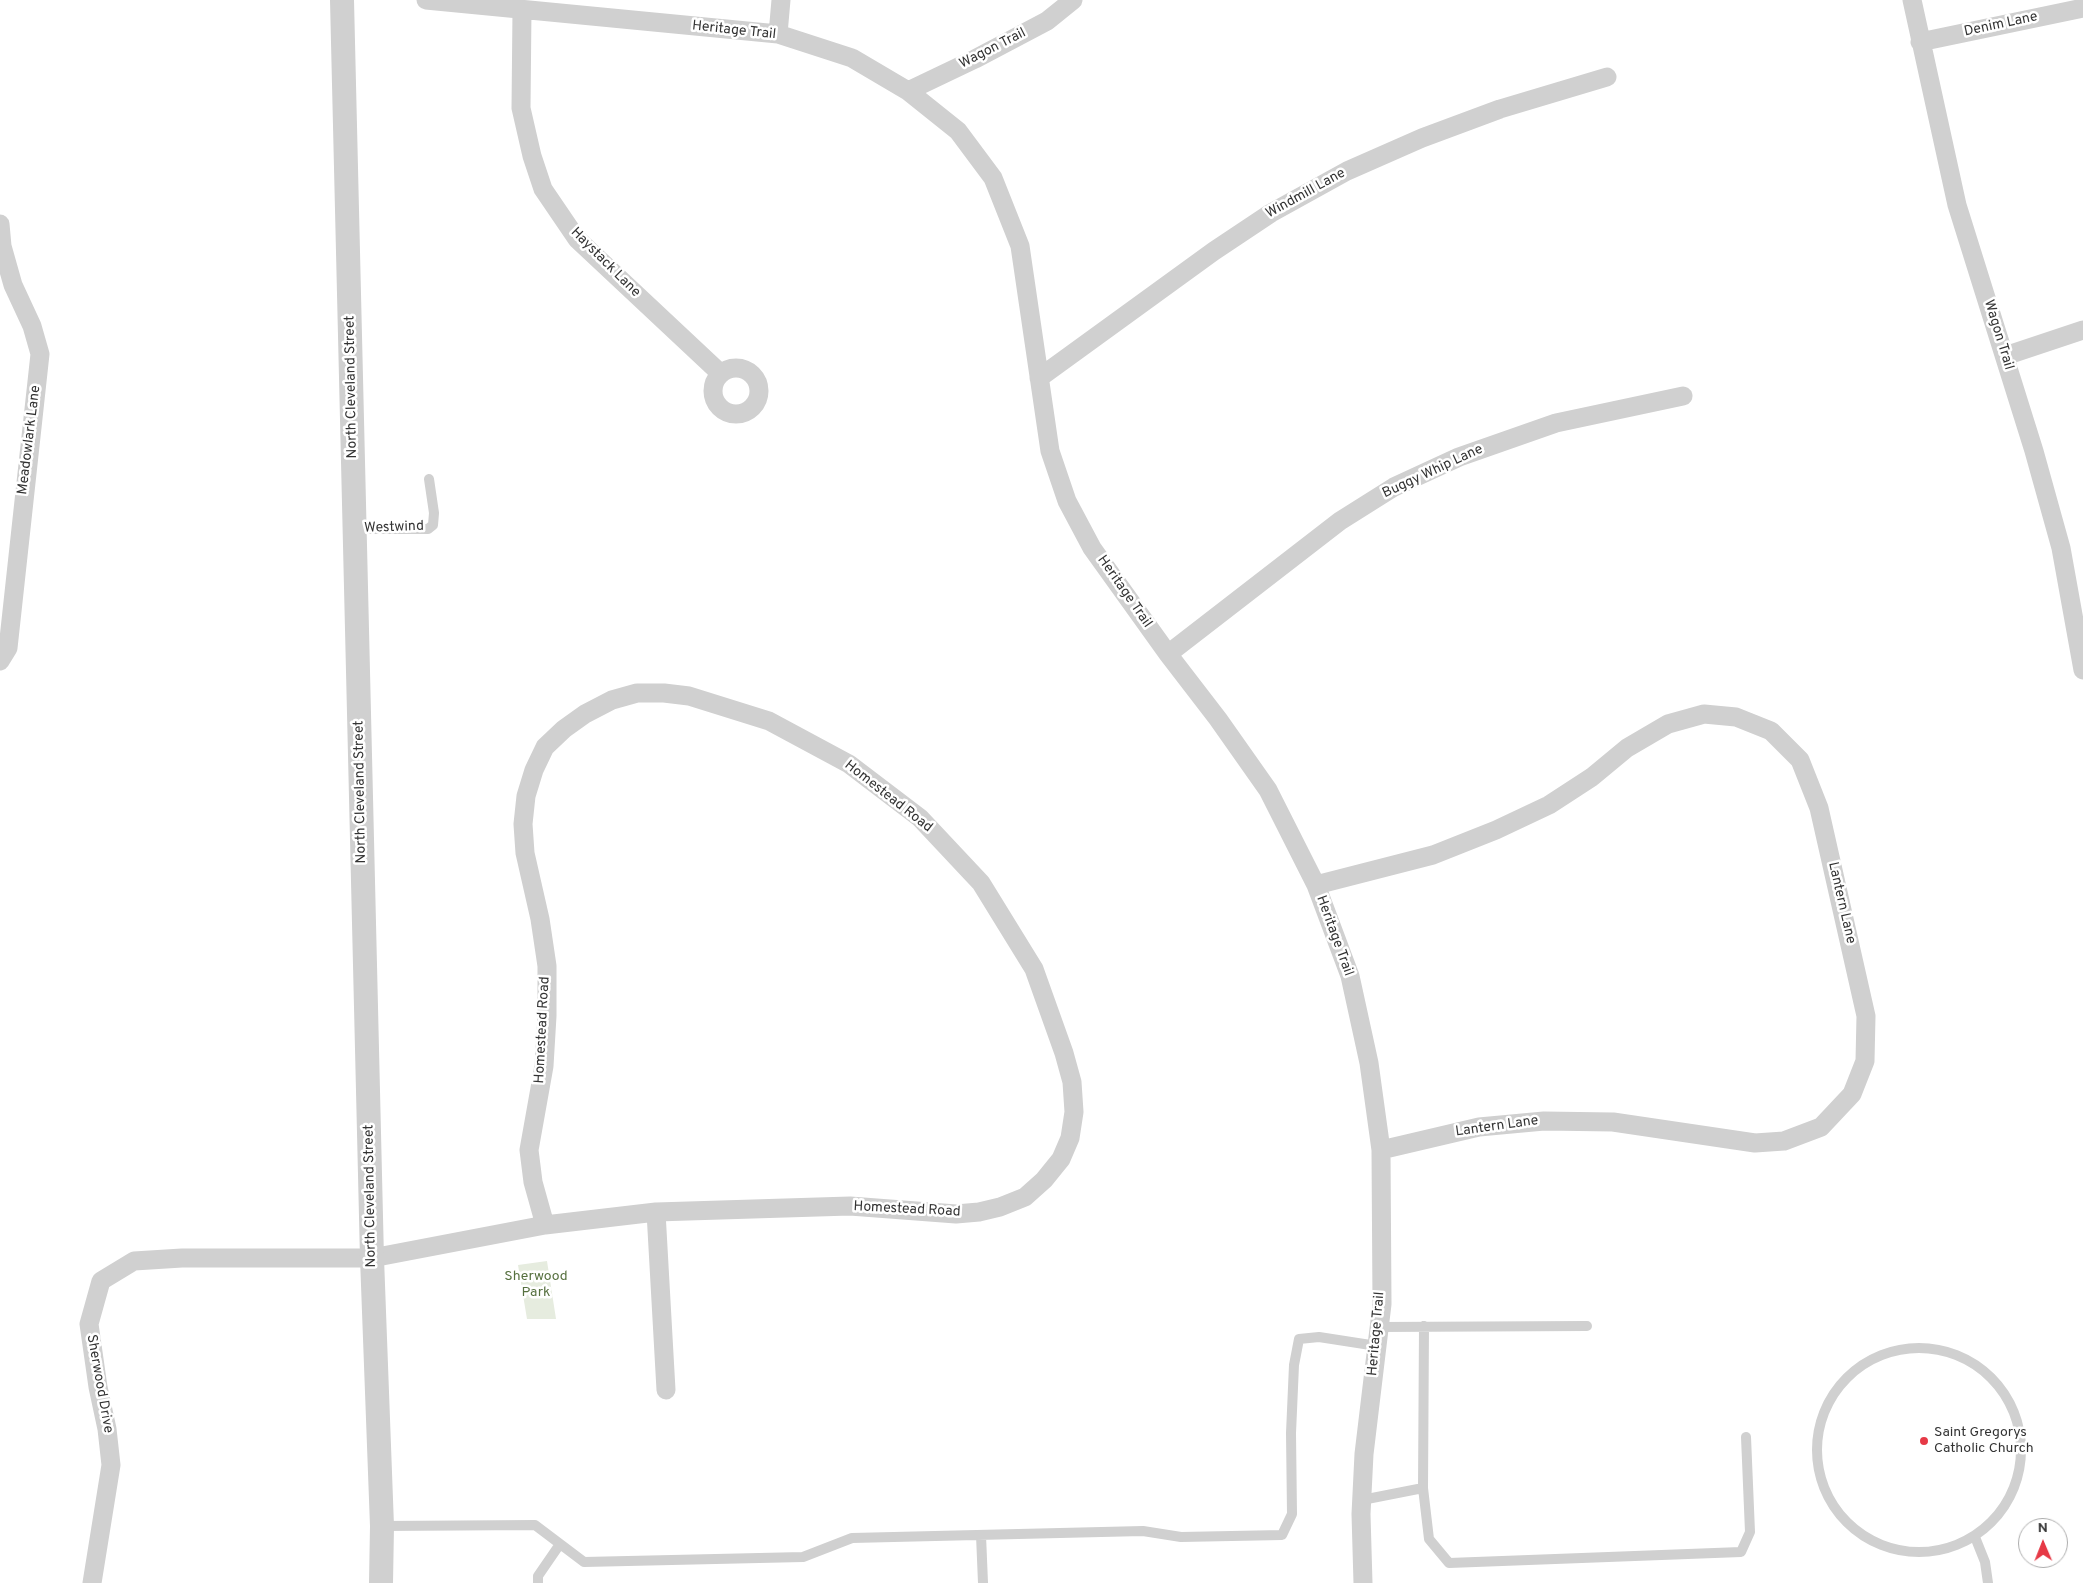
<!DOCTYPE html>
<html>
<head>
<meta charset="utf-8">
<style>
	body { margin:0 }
	#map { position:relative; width:2083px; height:1583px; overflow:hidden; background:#fff; font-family:Overpass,sans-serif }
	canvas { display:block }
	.north { position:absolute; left:2018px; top:1518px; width:50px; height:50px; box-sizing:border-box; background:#fff; border:1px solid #adadad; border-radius:50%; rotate:359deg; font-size:14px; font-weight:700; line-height:20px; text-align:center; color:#333 }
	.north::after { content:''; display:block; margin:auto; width:18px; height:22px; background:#e63946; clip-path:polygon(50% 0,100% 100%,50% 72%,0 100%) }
</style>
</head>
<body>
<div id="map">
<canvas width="2083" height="1583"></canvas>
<div class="north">N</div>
</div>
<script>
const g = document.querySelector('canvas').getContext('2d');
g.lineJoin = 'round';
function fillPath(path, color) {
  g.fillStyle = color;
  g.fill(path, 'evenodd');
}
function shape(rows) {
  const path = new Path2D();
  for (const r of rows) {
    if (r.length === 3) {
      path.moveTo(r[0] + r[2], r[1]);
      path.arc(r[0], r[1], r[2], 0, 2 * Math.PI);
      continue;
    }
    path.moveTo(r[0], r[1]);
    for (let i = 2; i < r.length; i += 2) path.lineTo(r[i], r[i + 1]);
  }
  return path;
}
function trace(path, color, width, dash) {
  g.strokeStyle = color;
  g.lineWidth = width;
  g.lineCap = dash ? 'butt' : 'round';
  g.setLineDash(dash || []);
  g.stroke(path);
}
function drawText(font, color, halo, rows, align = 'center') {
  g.font = font + ' Overpass,sans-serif';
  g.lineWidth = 5;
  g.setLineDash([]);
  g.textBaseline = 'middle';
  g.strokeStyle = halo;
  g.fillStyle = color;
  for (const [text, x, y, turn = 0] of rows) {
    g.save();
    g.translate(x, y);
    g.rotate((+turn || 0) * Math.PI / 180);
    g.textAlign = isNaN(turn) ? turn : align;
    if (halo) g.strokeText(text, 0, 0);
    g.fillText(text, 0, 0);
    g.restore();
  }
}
fillPath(shape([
	[547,1261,556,1319,527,1319,518,1265]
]), '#e6ecdf');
trace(shape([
	[356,529,428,529,433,525,434,513,429,479],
	[1379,1327,1587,1326],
	[1919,1450,102],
	[1423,1488,1429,1539,1449,1563,1741,1552,1750,1532,1746,1437],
	[1362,1500,1423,1488,1424,1326],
	[382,1526,535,1525,584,1562,803,1557,852,1538,1143,1531,1181,1537,1282,1535,1292,1514,1291,1433,1294,1365,1299,1339,1319,1337,1377,1346],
	[981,1535,983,1583],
	[1975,1537,1985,1562,1988,1583],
	[538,1583,538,1576,560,1544]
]), '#d0d0d0', 10);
trace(shape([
	[426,0,778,34,852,58,908,91,958,131,993,178,1020,246,1050,451,1067,501,1092,548,1168,654,1218,719,1268,790,1316,885,1350,976,1369,1063,1381,1150,1382,1304,1364,1454,1361,1514,1363,1583],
	[1912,0,1957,205,2034,451,2061,548,2083,670],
	[522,10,521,108,532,156,543,189,577,239,720,373],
	[778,34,781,0],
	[1920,42,2083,8],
	[908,91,975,59,1047,21,1073,0],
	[0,224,2,246,13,285,32,326,40,354,8,648,0,661],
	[2005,356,2083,330],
	[736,391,23],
	[1039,378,1214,251,1271,213,1347,171,1422,138,1500,109,1607,77],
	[1168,654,1340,521,1394,487,1459,457,1556,423,1683,396],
	[1316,885,1433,855,1496,830,1549,805,1592,777,1627,748,1668,724,1704,714,1736,717,1771,731,1800,760,1819,808,1866,1016,1865,1061,1852,1094,1821,1127,1784,1141,1755,1143,1613,1122,1544,1121,1479,1127,1381,1150],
	[656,1212,666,1390],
	[92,1583,111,1465,107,1429,98,1387,89,1324,101,1281,134,1261,182,1258,372,1258,545,1225,656,1212,850,1206,956,1214,979,1212,1000,1207,1025,1197,1044,1180,1061,1159,1070,1138,1074,1112,1072,1082,1064,1053,1034,969,981,883,920,818,849,764,769,721,689,696,664,693,637,693,612,700,585,714,564,729,545,747,534,770,526,796,523,824,525,853,540,919,547,966,547,1016,544,1066,529,1150,533,1182,545,1225]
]), '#d0d0d0', 19);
trace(shape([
	[342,0,372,1258,382,1526,381,1583]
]), '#d0d0d0', 24);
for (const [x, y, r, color] of [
	[1924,1441,5,"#e63946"]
]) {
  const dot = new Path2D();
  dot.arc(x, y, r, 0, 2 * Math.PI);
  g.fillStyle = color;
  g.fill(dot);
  trace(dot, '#fff', 2);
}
drawText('14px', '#333', '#fff', [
	["Denim Lane",2001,25,-12],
	["Heritage Trail",734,31,6],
	["Wagon Trail",993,49,-27],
	["Windmill Lane",1306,194,-29],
	["Haystack Lane",605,263,45],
	["Wagon Trail",1998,335,73],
	["North Cleveland Street",352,387,-91],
	["Meadowlark Lane",30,440,-83],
	["Buggy Whip Lane",1433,472,-25],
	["Westwind",394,528,-2],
	["Heritage Trail",1124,592,55],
	["North Cleveland Street",361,792,-91],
	["Homestead Road",888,797,38],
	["Lantern Lane",1841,903,77],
	["Heritage Trail",1334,936,70],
	["Homestead Road",543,1030,-87],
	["Lantern Lane",1497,1127,-8],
	["North Cleveland Street",371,1196,-91],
	["Homestead Road",907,1210,3],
	["Heritage Trail",1377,1334,-85],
	["Sherwood Drive",99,1384,80]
]);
drawText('14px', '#56703f', '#fff', [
	["Sherwood",536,1277],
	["Park",536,1293]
]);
drawText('14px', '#333', '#fff', [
	["Saint Gregorys",1934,1433],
	["Catholic Church",1934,1449]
], 'left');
</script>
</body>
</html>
